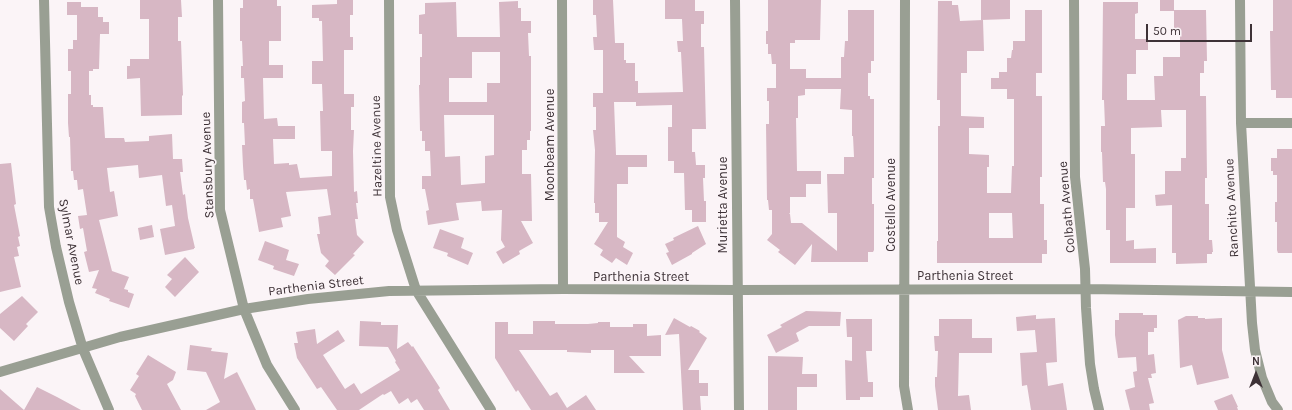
<!DOCTYPE html>
<html>
<head>
<meta charset="utf-8">
<style>
	body { margin:0 }
	#map { position:relative; width:1292px; height:410px; overflow:hidden; background:#fbf4f7; font-family:Karla,sans-serif }
	canvas { display:block }
	.north { position:absolute; left:1236px; top:354px; width:40px; height:40px; -webkit-text-stroke:3px #fbf4f7; paint-order:stroke; rotate:0deg; font-size:11px; font-weight:700; line-height:16px; text-align:center; color:#3e3237 }
	.north::after { content:''; display:block; margin:auto; width:14px; height:18px; background:#3e3237; clip-path:polygon(50% 0,100% 100%,50% 72%,0 100%) }
	.scale { position:absolute; left:1146px; top:24px; width:106px; height:18px; box-sizing:border-box; border:2px solid #3e3237; border-top:0; padding-left:5px; font-size:12px; line-height:14px; white-space:nowrap; color:#3e3237; -webkit-text-stroke:3px #fbf4f7; paint-order:stroke }
</style>
</head>
<body>
<div id="map">
<canvas width="1292" height="410"></canvas>
<div class="north">N</div>
<div class="scale">50 m</div>
</div>
<script>
const g = document.querySelector('canvas').getContext('2d');
g.lineJoin = 'round';
function fillPath(path, color) {
  g.fillStyle = color;
  g.fill(path, 'evenodd');
}
function shape(rows) {
  const path = new Path2D();
  for (const r of rows) {
    path.moveTo(r[0], r[1]);
    for (let i = 2; i < r.length; i += 2) path.lineTo(r[i], r[i + 1]);
  }
  return path;
}
function trace(path, color, width, dash) {
  g.strokeStyle = color;
  g.lineWidth = width;
  g.lineCap = dash ? 'butt' : 'round';
  g.setLineDash(dash || []);
  g.stroke(path);
}
function drawText(font, color, halo, rows, align = 'center') {
  g.font = font + ' Karla,sans-serif';
  g.lineWidth = 3.5;
  g.setLineDash([]);
  g.textBaseline = 'middle';
  g.strokeStyle = halo;
  g.fillStyle = color;
  for (const [text, x, y, turn = 0] of rows) {
    g.save();
    g.translate(x, y);
    g.rotate((+turn || 0) * Math.PI / 180);
    g.textAlign = isNaN(turn) ? turn : align;
    if (halo) g.strokeText(text, 0, 0);
    g.fillText(text, 0, 0);
    g.restore();
  }
}
fillPath(shape([
	[140,0,181,0,182,17,178,17,178,41,181,41,183,95,182,96,182,115,141,116,140,78,127,79,127,66,130,66,130,59,149,59,149,19,140,19],
	[243,0,277,0,277,6,281,6,281,41,269,41,269,65,283,65,283,78,263,78,264,119,277,118,278,126,295,126,295,139,273,139,274,164,289,163,289,165,297,164,300,178,332,176,332,151,321,151,320,111,323,111,322,84,312,84,312,61,323,61,322,21,319,21,319,18,312,18,312,5,337,4,337,0,353,0,353,15,350,15,350,37,353,37,353,50,344,50,344,94,354,94,354,107,351,107,351,130,354,130,353,151,354,192,357,191,358,203,356,203,358,219,355,219,357,235,364,242,353,254,355,255,335,275,325,266,329,261,321,253,317,234,320,234,318,217,331,215,327,189,286,192,291,216,281,218,283,227,259,232,253,199,250,199,250,189,247,190,246,180,244,180,243,166,242,145,245,145,244,123,242,123,242,102,245,101,244,78,241,78,241,66,243,66,242,41,240,41,240,8,243,8],
	[593,0,613,0,615,43,624,43,624,60,626,60,626,63,635,63,635,81,638,81,638,93,683,92,681,52,678,52,677,41,683,41,682,19,665,19,665,0,695,0,695,11,704,11,704,24,701,24,701,47,704,47,706,129,692,129,692,152,695,152,696,165,705,165,705,178,703,178,704,201,706,201,706,222,692,222,692,210,685,210,684,173,674,173,674,161,668,161,668,127,672,127,672,105,636,106,636,102,614,102,616,155,647,155,647,167,628,167,628,184,617,184,617,237,625,242,623,247,633,253,627,265,616,258,612,263,600,255,603,250,594,244,608,222,599,222,599,213,595,213,595,203,594,203,595,150,593,130,596,130,596,107,593,107,593,93,603,93,603,50,594,50,593,37,597,37,596,15,593,15],
	[768,0,821,0,820,40,795,40,795,43,790,43,790,69,806,69,806,78,841,78,841,57,844,57,845,41,848,41,848,10,874,10,874,61,871,61,871,73,868,73,868,96,870,96,870,99,874,99,874,178,872,178,872,204,874,204,874,250,873,252,868,252,868,262,811,262,812,244,795,265,778,252,780,250,767,240,772,234,772,210,769,210,768,200,767,200,766,124,769,124,769,101,767,101,767,88,776,88,776,64,772,64,771,54,768,54,768,44,766,44,766,31,768,31],
	[805,89,841,89,840,109,852,110,852,136,853,136,854,157,844,157,844,174,827,174,828,213,837,213,837,251,802,223,791,223,790,214,789,213,790,213,790,197,806,197,806,184,821,184,821,171,797,171,796,118,798,118,798,96,805,95],
	[981,0,1010,0,1010,19,981,20],
	[1160,0,1174,0,1174,11,1160,11],
	[1273,0,1292,0,1292,98,1276,98,1276,90,1271,90,1270,31,1273,31],
	[518,1,518,8,521,8,521,21,531,21,531,33,528,33,529,56,531,56,531,131,530,131,530,140,527,140,527,150,522,150,522,174,531,174,532,221,521,221,533,243,519,251,520,254,503,264,496,252,505,247,501,240,502,210,482,211,481,201,456,203,459,220,428,225,426,211,429,210,425,189,422,189,422,176,431,176,430,151,425,151,425,141,422,141,422,131,420,131,419,85,420,85,420,57,422,57,422,34,419,34,419,15,425,14,425,3,456,2,457,37,500,37,499,2],
	[472,52,500,52,500,83,487,83,487,102,449,102,449,78,472,78],
	[444,115,494,115,494,155,485,156,485,183,461,185,460,156,445,157],
	[938,1,952,1,952,5,958,5,960,21,983,20,984,51,967,51,967,73,961,73,961,116,984,117,984,128,969,128,969,154,989,155,989,167,987,167,987,193,1011,193,1012,166,1014,166,1014,99,1007,99,1007,89,991,89,991,78,999,78,999,72,1007,72,1007,58,1011,58,1012,50,1013,50,1013,41,1025,41,1025,10,1042,10,1042,73,1036,73,1036,96,1042,96,1042,177,1040,177,1040,204,1044,204,1044,240,1047,240,1047,254,1042,254,1042,263,937,263,937,241,938,241,938,126,940,126,940,100,937,100],
	[989,213,1012,213,1013,238,989,238],
	[67,2,81,2,81,7,98,7,98,17,103,17,103,22,109,22,109,34,100,34,99,69,93,69,93,71,89,71,89,95,91,95,91,105,93,105,93,107,103,107,105,138,124,138,125,142,149,141,149,136,172,134,173,159,182,159,183,172,180,172,183,195,185,194,188,218,195,248,194,248,194,249,165,255,160,229,175,226,172,205,166,206,162,175,139,178,138,165,107,168,110,192,114,191,118,216,99,220,112,271,129,277,124,289,128,290,128,292,134,294,129,308,109,301,110,299,95,293,97,289,92,288,99,270,89,272,84,252,87,251,83,228,80,229,78,216,87,215,83,189,78,190,77,180,74,180,73,171,71,171,70,137,69,137,68,123,68,94,71,94,71,71,68,71,68,49,73,49,73,40,77,40,77,15,67,15],
	[1103,2,1138,2,1138,13,1135,14,1135,39,1148,39,1148,50,1136,50,1136,74,1127,74,1127,100,1155,100,1154,76,1163,76,1163,57,1180,57,1180,34,1174,34,1174,10,1206,10,1207,61,1204,61,1204,73,1200,73,1200,96,1206,96,1207,178,1205,178,1205,204,1209,204,1209,240,1212,240,1213,252,1212,252,1212,254,1207,254,1207,263,1176,264,1176,253,1172,253,1172,205,1156,206,1155,195,1165,194,1165,171,1181,171,1181,158,1186,158,1186,110,1161,110,1162,127,1131,128,1131,154,1135,154,1135,208,1126,208,1126,241,1134,240,1134,249,1156,248,1156,263,1110,263,1110,230,1106,230,1106,189,1105,182,1103,182,1102,152,1101,152,1101,126,1105,126,1104,100,1102,100],
	[1277,149,1292,149,1292,253,1278,253,1277,250,1277,222,1275,222,1275,202,1277,202,1277,175,1273,175,1273,171,1271,171,1271,158,1277,158],
	[11,163,16,204,14,205,20,236,18,237,20,246,17,247,19,256,14,257,21,287,0,292,0,164],
	[152,225,154,237,140,240,138,228],
	[698,226,706,244,692,253,692,254,672,265,666,253,669,252,665,244,674,240,673,238],
	[440,229,464,238,461,248,473,253,468,265,447,256,448,253,433,248],
	[265,241,289,250,286,260,299,264,294,276,273,269,274,266,258,260],
	[185,257,199,272,175,297,165,287,172,279,167,275],
	[22,296,38,312,26,324,28,326,14,341,0,328,0,314],
	[806,311,841,312,840,326,809,326,796,333,799,341,776,353,767,335,782,327,780,325],
	[1119,313,1143,313,1143,315,1157,315,1157,328,1154,328,1154,332,1148,332,1148,355,1154,354,1156,373,1151,374,1152,378,1148,378,1154,403,1149,404,1150,410,1130,410,1125,390,1135,387,1133,372,1137,371,1136,357,1118,358,1115,335,1115,320,1119,320],
	[1036,315,1036,319,1055,318,1057,362,1046,363,1048,386,1063,383,1067,410,1031,410,1027,385,1022,386,1020,353,1037,352,1035,330,1017,331,1016,317],
	[1186,316,1198,316,1198,318,1205,318,1205,319,1222,318,1222,350,1229,378,1197,385,1192,365,1180,368,1178,320],
	[674,318,690,327,691,326,700,331,699,332,707,338,688,370,699,370,699,383,708,383,708,396,700,396,701,410,683,410,679,334,665,335],
	[846,319,872,319,872,351,866,351,868,382,873,382,873,397,860,397,860,400,846,400,845,360,852,361,852,337,847,337],
	[939,319,972,319,972,338,992,338,992,353,959,353,958,396,969,395,971,410,938,410,935,386,935,377,937,377,938,351,935,351,934,336,939,336],
	[360,321,381,322,381,325,398,325,397,349,408,342,412,347,413,346,440,388,438,390,450,410,424,410,417,399,411,403,408,398,399,404,391,391,384,395,383,394,359,410,337,410,321,387,317,389,297,358,294,343,298,343,296,332,315,329,317,344,338,330,345,341,323,355,345,389,354,383,361,394,400,370,395,362,396,361,388,347,359,346],
	[533,321,555,321,555,324,588,324,598,323,598,322,610,322,610,327,633,327,633,324,647,324,647,336,661,335,661,356,629,356,645,373,614,373,614,350,591,350,591,353,567,352,567,350,519,350,550,396,557,392,567,408,586,395,596,410,531,410,518,390,516,392,495,358,495,322,508,322,508,334,533,334],
	[190,345,212,348,211,351,228,353,224,379,237,372,256,410,206,410,220,402,206,372,187,370],
	[148,355,176,372,173,380,167,384,181,410,142,410,135,396,136,394,130,390,139,376,136,374],
	[768,356,803,357,802,374,817,374,817,387,797,387,797,410,768,410],
	[37,387,57,397,81,410,0,410,0,389,24,410],
	[1232,394,1238,407,1237,407,1238,410,1218,410,1214,401]
]), '#d7b7c4');
trace(shape([
	[44,0,49,207,56,247,69,302,83,349,109,410],
	[218,0,220,210,244,309,267,365,295,410],
	[389,0,390,197,397,230,416,290,491,410],
	[562,0,563,289],
	[735,0,739,410],
	[905,0,904,386,908,410],
	[1074,0,1075,177,1085,269,1086,308,1090,364,1094,389,1099,410],
	[1240,0,1241,123,1252,323,1255,350,1262,378,1272,402,1278,410],
	[1241,123,1292,123],
	[0,372,120,337,244,309,308,299,389,291,563,289,737,290,1086,289,1292,292]
]), '#999f93', 10);
drawText('13px', '#3e3237', '#fbf4f7', [
	["Moonbeam Avenue",550,145,-90],
	["Hazeltine Avenue",377,146,-91],
	["Stansbury Avenue",208,165,-92],
	["Murietta Avenue",723,205,-90],
	["Costello Avenue",891,205,-90],
	["Colbath Avenue",1067,207,-95],
	["Ranchito Avenue",1232,208,-93],
	["Sylmar Avenue",71,242,79],
	["Parthenia Street",965,276],
	["Parthenia Street",641,277],
	["Parthenia Street",316,286,-7]
]);
</script>
</body>
</html>
